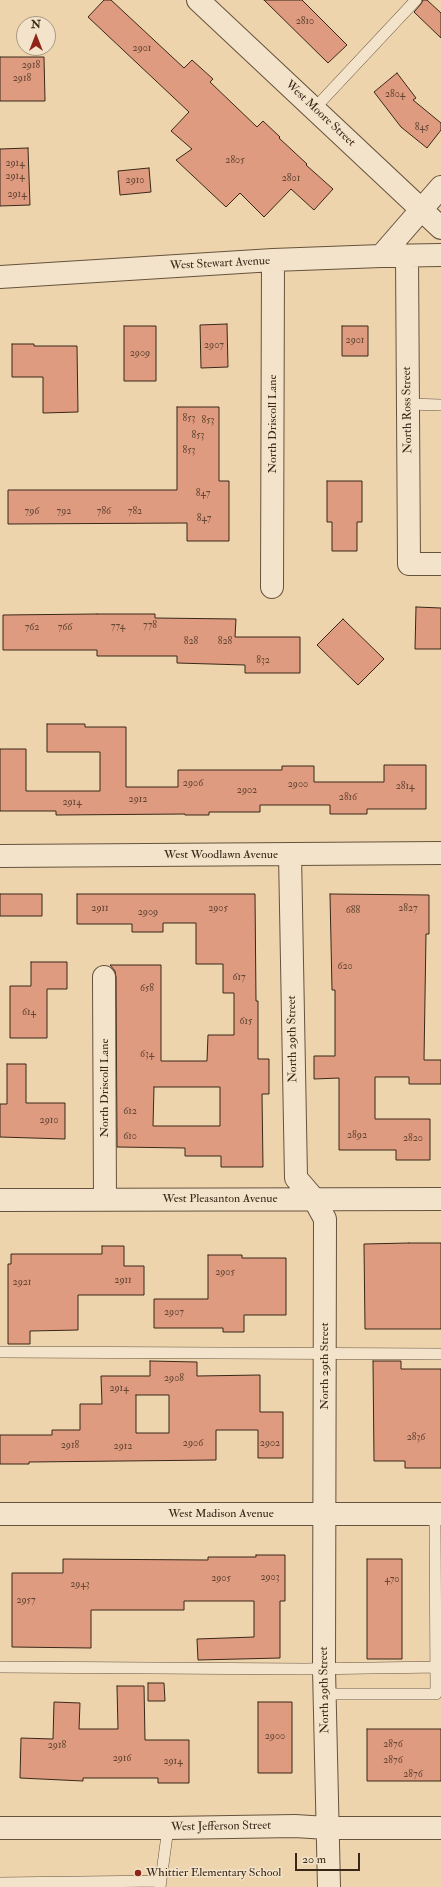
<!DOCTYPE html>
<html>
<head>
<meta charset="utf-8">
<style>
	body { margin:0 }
	#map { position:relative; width:441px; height:1887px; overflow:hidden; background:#edd4ad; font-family:"IM FELL Double Pica",serif }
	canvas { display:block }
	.north { position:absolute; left:16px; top:16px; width:40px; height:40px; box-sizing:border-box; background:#f3e3ca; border:1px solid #a99883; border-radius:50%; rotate:0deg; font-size:11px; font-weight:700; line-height:16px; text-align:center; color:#392818 }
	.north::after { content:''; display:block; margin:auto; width:14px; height:18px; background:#8f2418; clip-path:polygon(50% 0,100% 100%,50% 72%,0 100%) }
	.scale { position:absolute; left:295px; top:1853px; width:65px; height:18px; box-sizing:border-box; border:2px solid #392818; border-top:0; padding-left:5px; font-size:12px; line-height:14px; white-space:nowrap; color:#392818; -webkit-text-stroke:3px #f3e3ca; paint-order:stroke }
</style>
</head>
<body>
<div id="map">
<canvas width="441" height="1887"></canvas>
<div class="north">N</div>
<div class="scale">20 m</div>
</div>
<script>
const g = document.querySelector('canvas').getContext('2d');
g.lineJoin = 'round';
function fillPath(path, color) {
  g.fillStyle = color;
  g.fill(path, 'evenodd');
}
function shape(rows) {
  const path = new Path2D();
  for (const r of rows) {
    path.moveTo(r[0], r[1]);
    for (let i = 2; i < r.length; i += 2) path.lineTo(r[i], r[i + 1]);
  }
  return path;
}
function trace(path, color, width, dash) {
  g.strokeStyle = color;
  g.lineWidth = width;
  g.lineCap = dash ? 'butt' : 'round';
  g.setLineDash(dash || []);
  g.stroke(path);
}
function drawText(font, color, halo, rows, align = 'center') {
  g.font = font + ' "IM FELL Double Pica",serif';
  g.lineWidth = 3;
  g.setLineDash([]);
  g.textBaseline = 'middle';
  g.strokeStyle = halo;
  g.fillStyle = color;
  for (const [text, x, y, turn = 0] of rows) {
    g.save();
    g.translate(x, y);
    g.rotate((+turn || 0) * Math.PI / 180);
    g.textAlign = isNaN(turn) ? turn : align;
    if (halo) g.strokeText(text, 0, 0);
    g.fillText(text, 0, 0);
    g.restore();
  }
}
const building = shape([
	[104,0,111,0,184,68,192,60,213,79,210,82,257,127,263,121,280,137,279,138,307,164,306,165,333,189,314,210,291,189,264,217,240,193,226,207,176,160,192,149,171,131,189,112,88,17,104,0],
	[264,0,302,0,347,45,328,63,264,0],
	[423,0,427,0,441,13,441,38,414,12,421,4,423,0],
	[0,57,44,57,45,101,0,101,0,57],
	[397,73,416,98,413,100,441,123,441,130,427,148,401,127,374,92,397,73],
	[28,148,30,205,0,206,0,149,28,148],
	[149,168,151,192,120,195,118,171,149,168],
	[227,324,228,367,201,368,200,325,227,324],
	[124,326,156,326,156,381,124,381,124,326],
	[342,326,368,326,368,356,342,356,342,326],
	[12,344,34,344,34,346,77,346,78,412,43,413,43,377,12,377,12,344],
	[177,407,219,407,219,481,229,481,229,541,187,541,187,523,8,524,8,490,177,490,177,407],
	[327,481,362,481,362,522,357,522,357,551,332,551,332,522,327,522,327,481],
	[416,607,441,608,441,649,415,649,416,607],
	[97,614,155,614,155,618,236,619,235,637,300,637,300,673,245,673,245,665,177,663,177,656,97,656,97,650,3,650,3,615,97,614],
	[343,619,384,659,358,685,317,645,343,619],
	[47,724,85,724,85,727,126,727,126,787,178,787,178,770,282,770,282,766,314,766,314,782,384,782,384,765,426,765,426,809,367,809,367,814,330,814,330,805,260,805,260,812,209,812,209,815,185,815,185,814,56,815,56,811,0,811,0,749,26,749,26,791,100,791,100,752,47,752,47,724],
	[0,894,42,894,42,916,0,916,0,894],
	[77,894,255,894,256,1001,258,1001,258,1059,269,1059,269,1094,262,1094,263,1167,221,1167,221,1156,185,1156,185,1148,117,1147,116,977,115,971,110,965,161,965,161,1061,207,1061,208,1035,234,1035,234,993,223,993,223,964,196,964,196,923,163,923,163,932,132,932,132,924,77,924,77,894],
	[154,1087,220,1087,220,1126,153,1126,154,1087],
	[330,894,429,895,429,934,426,934,424,1060,441,1060,441,1084,409,1084,409,1077,375,1077,375,1119,430,1119,430,1160,396,1160,396,1150,339,1150,339,1078,314,1079,314,1056,335,1056,335,990,332,990,330,894],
	[31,962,67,962,67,989,47,989,47,1038,10,1038,10,986,31,986,31,962],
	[7,1064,26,1064,26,1103,65,1103,65,1139,0,1137,0,1104,7,1104,7,1064],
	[409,1243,441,1243,441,1329,365,1329,364,1244,409,1243],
	[102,1246,124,1246,124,1266,144,1266,144,1295,78,1295,78,1330,30,1331,30,1344,8,1344,8,1264,11,1264,11,1254,102,1254,102,1246],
	[208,1255,242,1255,242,1258,286,1258,286,1315,244,1315,244,1332,223,1332,223,1328,154,1328,154,1299,208,1299,208,1255],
	[150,1361,197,1362,197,1376,260,1375,260,1412,283,1412,283,1458,258,1458,258,1430,216,1430,216,1460,29,1462,29,1464,0,1464,0,1435,52,1435,52,1430,80,1430,80,1404,102,1404,101,1376,150,1376,150,1361],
	[136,1395,169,1395,169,1433,136,1433,136,1395],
	[373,1361,401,1361,401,1369,441,1369,441,1468,405,1468,405,1461,374,1461,373,1361],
	[256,1555,285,1555,285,1601,280,1601,280,1658,198,1660,197,1639,254,1637,254,1601,184,1601,184,1610,91,1610,91,1648,12,1647,12,1573,63,1573,63,1559,208,1560,208,1557,256,1557,256,1555],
	[367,1559,402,1559,402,1659,367,1659,367,1559],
	[148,1683,164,1683,165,1701,148,1701,148,1683],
	[117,1686,144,1686,145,1740,189,1740,189,1783,158,1783,158,1778,83,1778,83,1781,20,1778,21,1738,53,1739,54,1702,80,1703,79,1729,118,1729,117,1686],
	[258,1702,292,1702,292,1773,258,1773,258,1702],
	[367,1729,441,1729,441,1781,367,1781,367,1729]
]);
fillPath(building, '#df9b80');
trace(building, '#392818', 1);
const lane = shape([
	[314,109,416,0],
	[408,404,441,405],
	[0,1352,441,1354],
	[0,1667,304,1669,441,1667],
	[325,1694,436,1694,435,1514],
	[0,1883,161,1881],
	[160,1887,168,1828]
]);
const street = shape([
	[198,0,441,228],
	[381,256,441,187],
	[407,256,409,564,441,564],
	[0,277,273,260,381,256,441,255],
	[272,587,273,260],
	[290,854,296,1178,314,1199,325,1219,324,1669,329,1887],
	[0,856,441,853],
	[104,977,105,1200],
	[0,1200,441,1199],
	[0,1514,441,1514],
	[0,1828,168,1828,295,1826,327,1828,441,1828]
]);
trace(lane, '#66533d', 12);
trace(street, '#66533d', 24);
trace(lane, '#f3e3ca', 11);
trace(street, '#f3e3ca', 22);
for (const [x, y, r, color] of [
	[138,1873,4,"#8f2418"]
]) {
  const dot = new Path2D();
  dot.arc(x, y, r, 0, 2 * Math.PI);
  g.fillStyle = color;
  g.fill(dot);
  trace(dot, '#f3e3ca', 1.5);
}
drawText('10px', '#624532', null, [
	["2810",305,22],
	["2901",142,49],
	["2918",31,66],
	["2918",22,79],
	["2804",395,95],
	["845",422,128],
	["2805",235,161],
	["2914",15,164],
	["2914",15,177],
	["2801",291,179],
	["2910",135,181],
	["2914",17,195],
	["2901",355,341],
	["2907",214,346],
	["2909",140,354],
	["853",189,419],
	["853",208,421],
	["853",198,436],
	["853",189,451],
	["847",203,494],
	["796",32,512],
	["792",64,512],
	["786",104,512],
	["782",135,512],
	["847",204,519],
	["778",150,626],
	["774",118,627],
	["762",32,628],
	["766",65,628],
	["828",191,642],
	["828",225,642],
	["832",263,661],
	["2906",193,784],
	["2900",298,785],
	["2814",405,787],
	["2902",247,791],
	["2816",348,798],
	["2912",138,800],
	["2914",72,803],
	["2911",100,909],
	["2905",218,909],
	["2827",408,909],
	["688",353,911],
	["2909",148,913],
	["620",345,967],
	["617",239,978],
	["658",147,989],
	["614",29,1013],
	["615",246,1022],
	["634",147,1055],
	["612",130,1112],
	["2910",49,1121],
	["2892",357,1136],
	["610",130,1137],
	["2820",413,1139],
	["2905",225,1273],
	["2911",123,1281],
	["2921",22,1283],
	["2907",174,1313],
	["2908",174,1379],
	["2914",119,1389],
	["2836",416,1438],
	["2906",193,1444],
	["2902",270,1444],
	["2918",70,1446],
	["2912",123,1447],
	["2903",270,1578],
	["2905",221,1579],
	["470",392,1580],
	["2943",80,1585],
	["2957",26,1601],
	["2900",275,1737],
	["2876",393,1745],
	["2918",57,1746],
	["2916",122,1759],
	["2876",393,1761],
	["2914",173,1762],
	["2876",413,1775]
]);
drawText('12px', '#392818', '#f3e3ca', [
	["West Moore Street",320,114,43],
	["West Stewart Avenue",220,264,-3],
	["North Ross Street",408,410,-91],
	["North Driscoll Lane",273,424,-90],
	["West Woodlawn Avenue",221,855],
	["North 29th Street",293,1039,-91],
	["North Driscoll Lane",105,1088,-90],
	["West Pleasanton Avenue",220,1199],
	["North 29th Street",325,1366,-90],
	["West Madison Avenue",221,1514],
	["North 29th Street",325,1690,-91],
	["West Jefferson Street",221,1827,-1]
]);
drawText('12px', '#392818', '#f3e3ca', [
	["Whittier Elementary School",146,1873]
], 'left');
</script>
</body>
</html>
